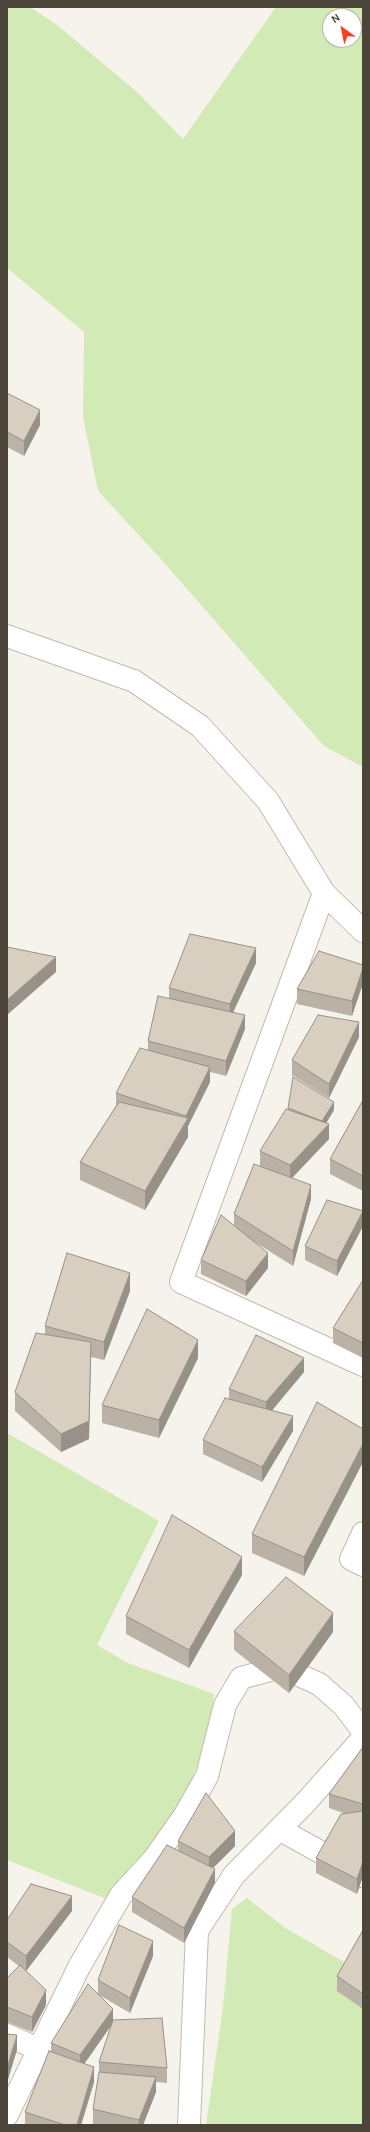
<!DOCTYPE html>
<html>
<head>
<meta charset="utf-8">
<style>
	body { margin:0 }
	#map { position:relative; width:370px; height:2132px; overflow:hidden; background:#f6f3ec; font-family:Karla,sans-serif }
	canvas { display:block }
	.frame { position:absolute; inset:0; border:8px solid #4b4439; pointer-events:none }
	.north { position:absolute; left:322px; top:8px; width:40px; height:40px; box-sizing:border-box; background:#fff; border:1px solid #b7b4b0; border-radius:50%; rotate:327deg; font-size:11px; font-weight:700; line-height:16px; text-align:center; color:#4b4439 }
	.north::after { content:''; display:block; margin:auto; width:14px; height:18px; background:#fc3f1d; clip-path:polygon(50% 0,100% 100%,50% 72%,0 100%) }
</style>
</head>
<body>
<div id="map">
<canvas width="370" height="2132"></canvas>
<div class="frame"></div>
<div class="north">N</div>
</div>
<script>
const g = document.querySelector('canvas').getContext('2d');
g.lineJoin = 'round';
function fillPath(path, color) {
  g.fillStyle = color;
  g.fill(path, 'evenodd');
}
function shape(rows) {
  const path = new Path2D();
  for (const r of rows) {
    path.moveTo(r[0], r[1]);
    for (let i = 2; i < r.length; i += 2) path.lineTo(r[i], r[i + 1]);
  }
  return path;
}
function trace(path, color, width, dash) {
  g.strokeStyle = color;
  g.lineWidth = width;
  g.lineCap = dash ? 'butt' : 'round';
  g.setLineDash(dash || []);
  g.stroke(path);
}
fillPath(shape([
	[7,7,30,7,57,25,136,91,183,139,276,7,363,7,363,767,324,746,160,558,98,491,83,417,84,332,7,268],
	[330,16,354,16,354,40,330,40],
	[7,1433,159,1521,97,1645,128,1663,214,1694,212,1725,185,1798,137,1866,107,1899,7,1860],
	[247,1898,284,1927,363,1973,363,2125,206,2125,223,2007,232,1909]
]), '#d2eab5');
const minor = shape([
	[7,636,134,681,200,726,268,801,324,893,363,931],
	[324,893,181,1282,363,1365],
	[363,1533,351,1559,363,1565],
	[279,1829,363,1876],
	[7,2035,38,2049],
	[7,2115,79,1967,121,1895,154,1859,185,1815,207,1776,225,1705,241,1678,281,1667,319,1684,343,1705,363,1731],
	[189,2125,197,1931,234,1875,306,1802,363,1738]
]);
trace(minor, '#c2bbae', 24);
trace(minor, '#fff', 22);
fillPath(shape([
	[7,393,40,425,24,456,7,447],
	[256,963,233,1012,245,1029,226,1076,210,1072,210,1082,188,1126,188,1137,145,1210,80,1180,80,1162,116,1106,116,1093,148,1050,148,1041,169,998,169,988],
	[363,965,363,983,352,1016,297,1004,297,989],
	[359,1037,329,1098,292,1075,292,1060],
	[363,1100,363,1191,330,1174,330,1159],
	[288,1108,334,1110,326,1123,329,1139,292,1178,311,1199,293,1266,253,1241,268,1268,246,1296,201,1274,201,1260,234,1226,234,1214,260,1166,260,1151,288,1110],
	[363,1226,337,1276,305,1260,305,1246],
	[363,1280,363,1358,333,1343,333,1328],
	[130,1291,104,1360,91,1357,89,1439,61,1452,15,1411,15,1392,45,1335,45,1326],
	[198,1358,159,1438,102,1423,102,1405],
	[304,1372,272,1411,293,1431,262,1482,203,1454,203,1440,229,1400,229,1389],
	[363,1444,363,1462,304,1576,252,1553,252,1534],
	[242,1575,189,1668,126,1634,126,1616],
	[234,1631,333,1632,289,1693,234,1650],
	[363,1747,363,1876,357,1894,316,1873,316,1858,346,1814,329,1808,329,1794],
	[178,1841,235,1846,213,1868,215,1883,184,1943,132,1912,132,1897,178,1850],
	[72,1911,26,1971,46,2005,32,2032,7,2022,7,1978,19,1966,7,1957,7,1920],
	[363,1930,363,2009,337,1991,337,1976],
	[153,1956,130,2013,99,1995,113,2021,167,2068,167,2083,156,2082,156,2092,143,2125,96,2125,93,2124,93,2109,99,2075,99,2062,111,2026,84,2063,94,2082,81,2125,25,2125,25,2112,51,2052,51,2043,98,1994,98,1980]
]), '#bab2a6');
fillPath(shape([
	[40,410,40,425,24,456,24,441],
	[256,948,256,963,230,1019,230,1004],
	[56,957,56,972,7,1015,7,1000],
	[363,968,363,983,352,1016,352,1001],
	[245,1015,245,1029,226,1076,226,1061],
	[359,1022,359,1037,329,1098,329,1084],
	[210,1067,210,1082,188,1126,188,1137,145,1210,145,1191,186,1122,186,1116],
	[334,1102,334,1110,322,1130,322,1121],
	[329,1124,329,1139,290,1180,290,1165],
	[311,1185,311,1199,293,1266,293,1251],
	[363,1211,363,1226,337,1276,337,1261],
	[268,1253,268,1268,246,1296,246,1281],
	[130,1273,130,1291,104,1360,104,1342],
	[198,1340,198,1358,159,1438,159,1420],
	[91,1342,89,1439,61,1452,61,1434],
	[304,1358,304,1372,266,1417,266,1402],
	[293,1416,293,1431,262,1482,262,1467],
	[363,1444,363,1462,304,1576,304,1557],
	[242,1557,242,1575,189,1668,189,1650],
	[333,1613,333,1632,289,1693,289,1675],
	[235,1831,235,1846,209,1872,209,1857],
	[363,1861,363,1876,357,1894,357,1879],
	[215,1869,215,1883,184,1943,184,1928],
	[72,1896,72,1911,26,1971,26,1956],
	[153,1941,153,1956,130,2013,130,1998],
	[8,1959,8,1974,7,1975,7,1960],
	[46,1990,46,2005,32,2032,32,2017],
	[113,2009,113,2023,80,2070,80,2055],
	[17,2035,17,2050,7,2083,7,2068],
	[94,2067,94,2082,81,2125,77,2125],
	[156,2077,156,2092,143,2125,139,2125,139,2120]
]), '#979187');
const building = shape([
	[7,393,40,410,24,441,7,432,7,393],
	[190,934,256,948,230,1004,169,988,190,934],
	[7,947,56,957,7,1000,7,947],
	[319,951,363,965,363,968,352,1001,297,989,319,951],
	[158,996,245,1015,226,1061,148,1041,158,996],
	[318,1015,359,1022,329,1084,292,1060,318,1015],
	[140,1048,210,1067,186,1116,116,1093,140,1048],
	[293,1077,334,1102,322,1121,288,1108,293,1077],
	[363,1100,363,1176,330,1159,363,1100],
	[119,1102,188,1118,145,1191,80,1162,119,1102],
	[286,1109,329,1124,290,1165,260,1151,286,1109],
	[254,1164,311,1185,293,1251,234,1214,254,1164],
	[327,1200,363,1211,337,1261,305,1246,327,1200],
	[221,1215,268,1253,246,1281,201,1260,221,1215],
	[67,1253,130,1273,104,1342,45,1326,67,1253],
	[363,1280,363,1343,333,1328,363,1280],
	[147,1309,198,1340,159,1420,102,1405,147,1309],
	[36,1333,91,1342,89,1421,61,1434,15,1392,36,1333],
	[256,1335,304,1358,266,1402,229,1389,256,1335],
	[225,1398,293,1416,262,1467,203,1440,225,1398],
	[317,1402,363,1429,363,1444,304,1557,252,1534,317,1402],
	[172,1515,242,1557,189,1650,126,1616,172,1515],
	[286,1577,333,1613,289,1675,234,1631,286,1577],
	[363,1747,363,1804,329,1794,363,1747],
	[206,1793,235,1831,209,1857,178,1841,206,1793],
	[363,1811,363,1861,357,1879,316,1858,341,1814,363,1811],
	[167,1845,215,1869,184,1928,132,1897,167,1845],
	[31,1884,72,1896,26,1956,7,1942,7,1920,31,1884],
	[119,1925,153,1941,130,1998,98,1980,119,1925],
	[363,1930,363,1994,337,1976,363,1930],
	[20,1965,46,1990,32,2017,7,2007,7,1978,20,1965],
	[88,1984,113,2009,80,2055,51,2043,88,1984],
	[162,2018,167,2068,99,2062,113,2020,162,2018],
	[7,2034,17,2035,7,2068,7,2034],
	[49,2051,94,2067,77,2125,65,2125,25,2112,49,2051],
	[99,2072,156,2077,139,2120,93,2109,99,2072]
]);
fillPath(building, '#d8cfc1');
trace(building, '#979187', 1);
</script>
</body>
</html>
